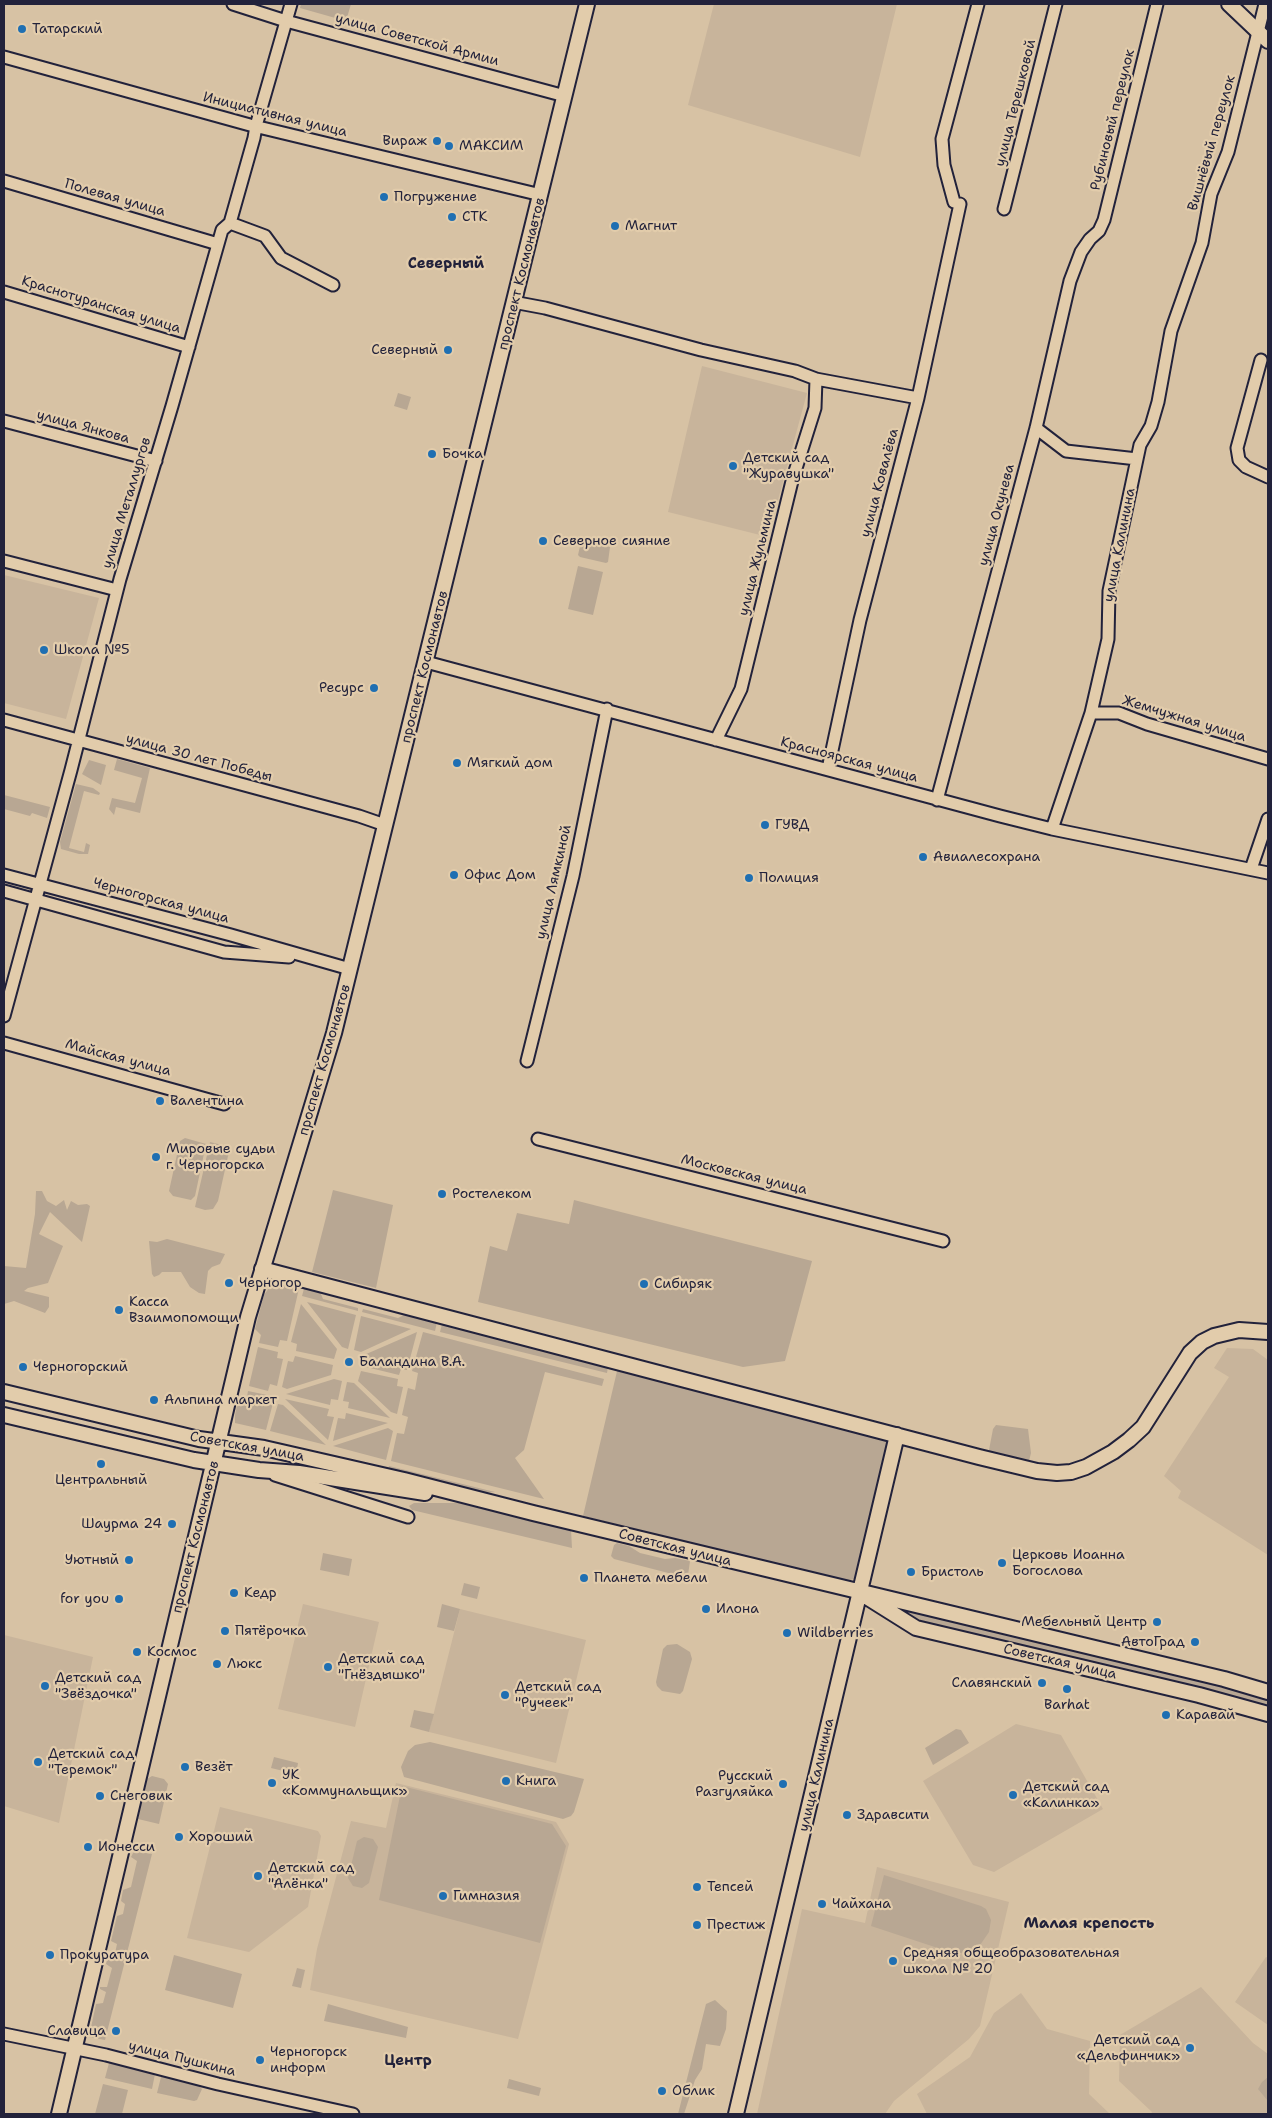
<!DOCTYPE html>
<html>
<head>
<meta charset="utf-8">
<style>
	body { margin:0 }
	#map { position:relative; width:1272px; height:2118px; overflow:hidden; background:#d7c2a4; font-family:"Shantell Sans",sans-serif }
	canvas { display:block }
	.frame { position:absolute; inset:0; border:5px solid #22223b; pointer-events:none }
</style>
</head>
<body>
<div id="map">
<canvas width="1272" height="2118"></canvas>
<div class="frame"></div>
</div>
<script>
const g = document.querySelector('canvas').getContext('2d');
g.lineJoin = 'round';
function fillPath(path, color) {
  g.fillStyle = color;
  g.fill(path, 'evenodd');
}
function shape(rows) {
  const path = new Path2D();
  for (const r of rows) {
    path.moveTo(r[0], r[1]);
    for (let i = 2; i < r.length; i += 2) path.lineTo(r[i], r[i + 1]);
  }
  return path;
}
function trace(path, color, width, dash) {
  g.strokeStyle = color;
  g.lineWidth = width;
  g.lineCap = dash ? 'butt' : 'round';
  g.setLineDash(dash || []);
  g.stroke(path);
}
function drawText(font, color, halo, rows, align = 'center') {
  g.font = font + ' "Shantell Sans",sans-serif';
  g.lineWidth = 4.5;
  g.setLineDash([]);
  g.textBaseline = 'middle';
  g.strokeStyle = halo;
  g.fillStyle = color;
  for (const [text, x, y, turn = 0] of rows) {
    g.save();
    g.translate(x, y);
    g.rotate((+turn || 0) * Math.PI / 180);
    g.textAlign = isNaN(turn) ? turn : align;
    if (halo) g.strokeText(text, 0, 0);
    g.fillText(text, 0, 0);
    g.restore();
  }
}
fillPath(shape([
	[714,4,897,4,860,157,688,105],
	[702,366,807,393,768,537,668,512],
	[4,575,99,598,66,719,4,703],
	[1227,1348,1253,1349,1268,1360,1268,1555,1178,1498,1181,1491,1164,1476,1229,1377,1214,1368],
	[303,1604,379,1622,355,1727,278,1709],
	[460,1609,586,1640,556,1763,429,1732],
	[4,1635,93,1657,59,1823,4,1806],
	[1016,1724,1061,1735,1103,1809,994,1872,973,1865,923,1781],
	[396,1783,556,1822,569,1844,518,2039,310,1990,317,1949,351,1821,386,1828],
	[220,1807,318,1831,321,1836,308,1907,249,1952,187,1938],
	[877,1867,1009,1902,980,2026,969,2039,894,2101,885,2114,757,2114,802,1909,865,1923],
	[1266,1957,1268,1958,1268,2025,1235,2002],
	[1201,1987,1253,2043,1268,2054,1268,2114,1151,2114,1152,2112,1119,2081,1120,2035],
	[1021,1993,1047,2029,1090,2041,1089,2094,1110,2114,927,2114,917,2094,970,2057,994,2013]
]), '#c8b49b');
fillPath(shape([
	[301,4,351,4,346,21,300,8],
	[398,393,411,397,407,410,394,406],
	[584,540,610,547,608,562,606,563,580,557,578,555,581,542],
	[578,566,603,572,593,615,568,609],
	[117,759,150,768,140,813,116,807,114,815,109,809,112,798,135,803,142,778,114,770],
	[89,760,106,765,101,785,82,774],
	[76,784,93,788,100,793,99,795,84,791,69,848,84,852,86,843,90,845,88,854,79,854,61,849,60,842],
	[4,795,50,807,47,818,32,813,30,816,4,809],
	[185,1138,206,1144,195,1196,191,1200,173,1196,169,1191,180,1141],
	[210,1142,230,1147,218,1201,213,1209,205,1210,195,1207],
	[333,1190,393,1205,376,1288,312,1272],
	[36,1191,42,1191,47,1201,56,1206,64,1200,67,1210,71,1201,78,1205,87,1204,90,1206,82,1242,50,1212,39,1234,63,1246,48,1283,28,1288,24,1291,49,1297,49,1307,45,1313,14,1301,4,1304,4,1266,26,1268,35,1214],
	[574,1200,812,1261,785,1361,743,1367,478,1302,490,1246,507,1251,517,1213,569,1224],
	[167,1239,225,1254,220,1264,212,1267,208,1271,205,1294,199,1293,190,1287,181,1272,162,1272,159,1275,154,1277,152,1274,149,1241,157,1242],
	[283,1281,300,1284,287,1341,280,1340,278,1347,259,1343,261,1335,255,1329,264,1295,269,1288],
	[305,1285,319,1289,323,1299,358,1308,358,1311,302,1296],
	[307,1302,356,1315,348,1349,342,1347],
	[301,1304,337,1349,334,1359,296,1351,297,1344,291,1342],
	[363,1309,398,1318,406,1314,437,1322,435,1331,362,1312],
	[361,1316,411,1329,361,1352,354,1350],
	[442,1324,608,1367,607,1373,440,1332],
	[417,1332,407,1370,401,1369,399,1375,362,1366,364,1355],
	[423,1332,604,1379,602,1386,545,1372,524,1450,515,1458,544,1499,391,1461,397,1433,404,1434,408,1417,402,1415,408,1388,415,1390,418,1373,412,1371],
	[258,1347,278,1352,277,1358,283,1359,277,1386,270,1384,268,1391,249,1386],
	[295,1356,333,1365,331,1375,287,1389,282,1387,288,1361,293,1362],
	[618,1367,879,1436,886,1442,888,1451,860,1570,854,1579,847,1581,583,1516],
	[361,1371,398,1379,397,1386,403,1387,397,1414,391,1412,358,1381],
	[334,1379,342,1381,338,1400,331,1399,330,1405,286,1394],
	[347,1382,354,1383,390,1418,348,1408,349,1402,343,1401],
	[248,1391,267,1395,266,1401,273,1403,266,1430,235,1423,235,1415,238,1401,247,1397],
	[285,1399,329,1409,327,1416,334,1417,328,1440],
	[278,1404,283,1405,326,1445,270,1431],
	[346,1413,388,1423,333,1441,338,1418,345,1419],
	[996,1425,1028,1429,1031,1453,1029,1461,1025,1464,992,1455,989,1450,993,1429],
	[388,1428,393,1431,386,1460,333,1446],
	[389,1466,495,1492,481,1493,388,1471],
	[414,1503,459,1503,571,1530,572,1548,412,1510,409,1506],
	[617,1543,629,1546,640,1553,665,1559,675,1558,690,1561,688,1575,684,1577,614,1559,611,1556,614,1545],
	[323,1553,352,1559,349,1576,320,1570],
	[464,1583,480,1587,477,1599,461,1595],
	[882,1602,1268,1697,1268,1709,926,1624],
	[442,1604,460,1609,454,1631,437,1627],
	[677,1644,690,1652,692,1659,683,1691,680,1694,662,1691,657,1686,656,1682,663,1649,667,1645],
	[414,1710,434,1714,429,1732,410,1727],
	[956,1729,961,1730,969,1743,933,1765,925,1748],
	[430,1742,584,1779,574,1812,571,1816,563,1819,404,1777,401,1767,408,1751,415,1745],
	[274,1757,298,1763,296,1774,271,1768],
	[152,1776,164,1779,168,1784,159,1824,138,1819,147,1779],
	[402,1786,552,1824,566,1846,540,1943,379,1900],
	[364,1837,373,1839,378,1847,369,1883,362,1888,353,1886,348,1878,357,1841],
	[134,1851,152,1854,105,2040,89,2037,96,2004,103,2003,106,1992,100,1989,100,1987,107,1987,112,1968,106,1964,107,1960,114,1958,117,1944,111,1941,117,1916,123,1914,125,1904,121,1901,123,1890,131,1887,137,1861,131,1857],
	[884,1875,981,1906,986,1909,991,1920,989,1932,978,1948,970,1952,960,1953,950,1952,871,1926],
	[174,1955,242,1974,233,2008,165,1990],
	[297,1968,305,1970,301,1988,292,1986],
	[715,2000,727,2011,726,2029,720,2046,706,2044,702,2069,695,2080,684,2114,678,2114,706,2004],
	[328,2004,408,2027,406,2038,324,2021],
	[109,2063,155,2074,152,2089,105,2078],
	[161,2077,172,2078,199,2086,202,2089,197,2100,194,2101,157,2093],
	[1268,2077,1268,2101,1258,2089,1262,2082],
	[509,2079,541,2088,539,2096,507,2088],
	[103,2084,128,2090,122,2114,95,2114]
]), '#b8a793');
const minor = shape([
	[233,4,286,21,565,96],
	[4,57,250,125,541,195],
	[4,181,218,244],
	[954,202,944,165,942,139,978,4],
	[1004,209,1056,4],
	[230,223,265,236,281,258,333,285],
	[4,292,189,347],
	[513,302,545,308,701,350,795,371,816,379,918,398],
	[1261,360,1237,448,1239,460,1246,467,1268,477],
	[4,421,156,461],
	[1036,428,1066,451,1137,459],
	[4,561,117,590],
	[426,662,1000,816,1052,829,1268,873],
	[1091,713,1119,713,1147,724,1268,759],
	[4,720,359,816,385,825],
	[716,740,741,689,792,481,815,408,816,379],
	[828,769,860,620,918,398,960,204],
	[937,800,1036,428,1070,281,1081,252,1090,239,1099,231,1104,220,1157,4],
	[1052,829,1091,713,1108,639,1109,591,1140,445,1151,426,1158,402,1171,331,1202,243,1211,194,1228,152,1265,4],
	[1251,869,1268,819],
	[4,875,231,935,350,969],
	[4,891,224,952,289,957],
	[4,1016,71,770,120,579,172,406,222,230,230,223,254,138,256,126,291,4],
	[4,1043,224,1104],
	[527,1061,573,876,607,709],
	[538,1139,943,1241],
	[275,1475,408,1517],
	[4,2034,106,2055,218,2084,353,2114]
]);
const major = shape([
	[1229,4,1268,41],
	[262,1269,979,1457,1037,1471,1057,1473,1071,1472,1086,1467,1113,1452,1129,1440,1143,1427,1190,1353,1202,1342,1214,1336,1239,1330,1268,1332],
	[4,1392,199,1439,264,1448,404,1480,533,1513,1224,1679,1268,1692],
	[4,1415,194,1460,259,1470,299,1473,425,1493],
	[865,1596,916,1628,1199,1695,1268,1714],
	[59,2114,248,1317,334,1033,587,4],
	[736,2114,897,1435]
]);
trace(minor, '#22223b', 15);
trace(major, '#22223b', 18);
trace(minor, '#e2ccab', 11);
trace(major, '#e2ccab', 14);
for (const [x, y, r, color] of [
	[22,29,5,"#1f6fb2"],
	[437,141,5,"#1f6fb2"],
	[449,146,5,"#1f6fb2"],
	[384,197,5,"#1f6fb2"],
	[452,217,5,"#1f6fb2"],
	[615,226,5,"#1f6fb2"],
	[448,350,5,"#1f6fb2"],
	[432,454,5,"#1f6fb2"],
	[733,466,5,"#1f6fb2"],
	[543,541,5,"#1f6fb2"],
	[44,650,5,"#1f6fb2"],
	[374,688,5,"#1f6fb2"],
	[457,763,5,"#1f6fb2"],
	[765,825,5,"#1f6fb2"],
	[923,857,5,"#1f6fb2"],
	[454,875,5,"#1f6fb2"],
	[749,878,5,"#1f6fb2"],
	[160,1101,5,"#1f6fb2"],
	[156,1157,5,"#1f6fb2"],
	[442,1194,5,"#1f6fb2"],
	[229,1283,5,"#1f6fb2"],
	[644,1284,5,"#1f6fb2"],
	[119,1310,5,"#1f6fb2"],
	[349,1362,5,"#1f6fb2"],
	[23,1367,5,"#1f6fb2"],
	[154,1400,5,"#1f6fb2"],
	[101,1464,5,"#1f6fb2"],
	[172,1524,5,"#1f6fb2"],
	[129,1560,5,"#1f6fb2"],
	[1002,1563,5,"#1f6fb2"],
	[911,1572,5,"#1f6fb2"],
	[584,1578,5,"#1f6fb2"],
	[234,1593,5,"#1f6fb2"],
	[119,1599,5,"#1f6fb2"],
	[706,1609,5,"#1f6fb2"],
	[1157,1622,5,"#1f6fb2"],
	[225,1631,5,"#1f6fb2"],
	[787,1633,5,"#1f6fb2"],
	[1195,1642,5,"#1f6fb2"],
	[137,1652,5,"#1f6fb2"],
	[217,1664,5,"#1f6fb2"],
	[328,1667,5,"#1f6fb2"],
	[1042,1683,5,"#1f6fb2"],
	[45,1686,5,"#1f6fb2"],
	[1067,1689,5,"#1f6fb2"],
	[505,1695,5,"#1f6fb2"],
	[1166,1715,5,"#1f6fb2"],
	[38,1762,5,"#1f6fb2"],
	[185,1767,5,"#1f6fb2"],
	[506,1781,5,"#1f6fb2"],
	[272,1783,5,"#1f6fb2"],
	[783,1784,5,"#1f6fb2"],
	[1013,1795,5,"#1f6fb2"],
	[100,1796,5,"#1f6fb2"],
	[847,1815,5,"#1f6fb2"],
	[179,1837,5,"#1f6fb2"],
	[88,1847,5,"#1f6fb2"],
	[258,1876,5,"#1f6fb2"],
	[697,1887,5,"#1f6fb2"],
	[443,1896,5,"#1f6fb2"],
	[822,1904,5,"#1f6fb2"],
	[697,1925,5,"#1f6fb2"],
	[50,1955,5,"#1f6fb2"],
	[893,1961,5,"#1f6fb2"],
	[116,2031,5,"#1f6fb2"],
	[1190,2048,5,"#1f6fb2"],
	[260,2060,5,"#1f6fb2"],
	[662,2091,5,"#1f6fb2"]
]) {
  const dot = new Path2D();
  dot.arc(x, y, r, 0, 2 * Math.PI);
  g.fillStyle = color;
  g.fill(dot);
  trace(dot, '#e2ccab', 2);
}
drawText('14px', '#22223b', '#e2ccab', [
	["Татарский",32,29],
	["Вираж",427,141,"right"],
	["МАКСИМ",459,146],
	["Погружение",394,197],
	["СТК",462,217],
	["Магнит",625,226],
	["Северный",438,350,"right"],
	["Бочка",442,454],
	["Детский сад",743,458],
	["\"Журавушка\"",743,474],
	["Северное сияние",553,541],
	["Школа №5",54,650],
	["Ресурс",364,688,"right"],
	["Мягкий дом",467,763],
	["ГУВД",775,825],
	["Авиалесохрана",933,857],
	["Офис Дом",464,875],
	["Полиция",759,878],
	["Валентина",170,1101],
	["Мировые судьи",166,1149],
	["г. Черногорска",166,1165],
	["Ростелеком",452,1194],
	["Черногор",239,1283],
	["Сибиряк",654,1284],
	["Касса",129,1302],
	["Взаимопомощи",129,1318],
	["Баландина В.А.",359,1362],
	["Черногорский",33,1367],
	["Альпина маркет",164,1400],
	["Центральный",101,1480,"center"],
	["Шаурма 24",162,1524,"right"],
	["Церковь Иоанна",1012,1555],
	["Богослова",1012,1571],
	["Уютный",119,1560,"right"],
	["Бристоль",921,1572],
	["Планета мебели",594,1578],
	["Кедр",244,1593],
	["for you",109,1599,"right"],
	["Илона",716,1609],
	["Мебельный Центр",1147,1622,"right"],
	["Пятёрочка",235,1631],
	["Wildberries",797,1633],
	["АвтоГрад",1185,1642,"right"],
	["Космос",147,1652],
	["Детский сад",338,1659],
	["\"Гнёздышко\"",338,1675],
	["Люкс",227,1664],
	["Детский сад",55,1678],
	["\"Звёздочка\"",55,1694],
	["Славянский",1032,1683,"right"],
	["Детский сад",515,1687],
	["\"Ручеек\"",515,1703],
	["Barhat",1067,1705,"center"],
	["Каравай",1176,1715],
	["Детский сад",48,1754],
	["\"Теремок\"",48,1770],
	["Везёт",195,1767],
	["УК",282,1775],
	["«Коммунальщик»",282,1791],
	["Русский",773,1776,"right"],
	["Разгуляйка",773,1792,"right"],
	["Книга",516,1781],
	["Детский сад",1023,1787],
	["«Калинка»",1023,1803],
	["Снеговик",110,1796],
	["Здравсити",857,1815],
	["Хороший",189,1837],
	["Ионесси",98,1847],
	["Детский сад",268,1868],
	["\"Алёнка\"",268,1884],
	["Тепсей",707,1887],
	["Гимназия",453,1896],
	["Чайхана",832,1904],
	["Престиж",707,1925],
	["Средняя общеобразовательная",903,1953],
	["школа № 20",903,1969],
	["Прокуратура",60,1955],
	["Славица",106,2031,"right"],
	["Детский сад",1180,2040,"right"],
	["«Дельфинчик»",1180,2056,"right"],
	["Черногорск",270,2052],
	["информ",270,2068],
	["Облик",672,2091]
], 'left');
drawText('14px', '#22223b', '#e2ccab', [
	["улица Советской Армии",417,40,15],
	["улица Терешковой",1016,103,-76],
	["Инициативная улица",275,115,14],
	["Рубиновый переулок",1113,120,-76],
	["Вишнёвый переулок",1212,143,-74],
	["Полевая улица",115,198,16],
	["проспект Космонавтов",522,274,-76],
	["Краснотуранская улица",101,305,17],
	["улица Янкова",83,427,15],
	["улица Ковалёва",880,483,-75],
	["улица Металлургов",127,503,-73],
	["улица Окунева",997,515,-75],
	["улица Калинина",1120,545,-79],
	["улица Жульмина",758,558,-76],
	["проспект Космонавтов",425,667,-76],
	["Жемчужная улица",1184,719,17],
	["улица 30 лет Победы",199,758,15],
	["Красноярская улица",849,760,15],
	["улица Лямкиной",554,882,-77],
	["Черногорская улица",161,901,15],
	["Майская улица",118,1058,15],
	["проспект Космонавтов",325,1060,-74],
	["Московская улица",744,1175,14],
	["Советская улица",247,1447,10],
	["проспект Космонавтов",196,1537,-76],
	["Советская улица",675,1548,14],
	["Советская улица",1060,1662,13],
	["улица Калинина",817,1775,-77],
	["улица Пушкина",182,2059,14]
]);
drawText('bold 15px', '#22223b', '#e2ccab', [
	["Северный",446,264],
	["Малая крепость",1089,1924],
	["Центр",408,2061]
]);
</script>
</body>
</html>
